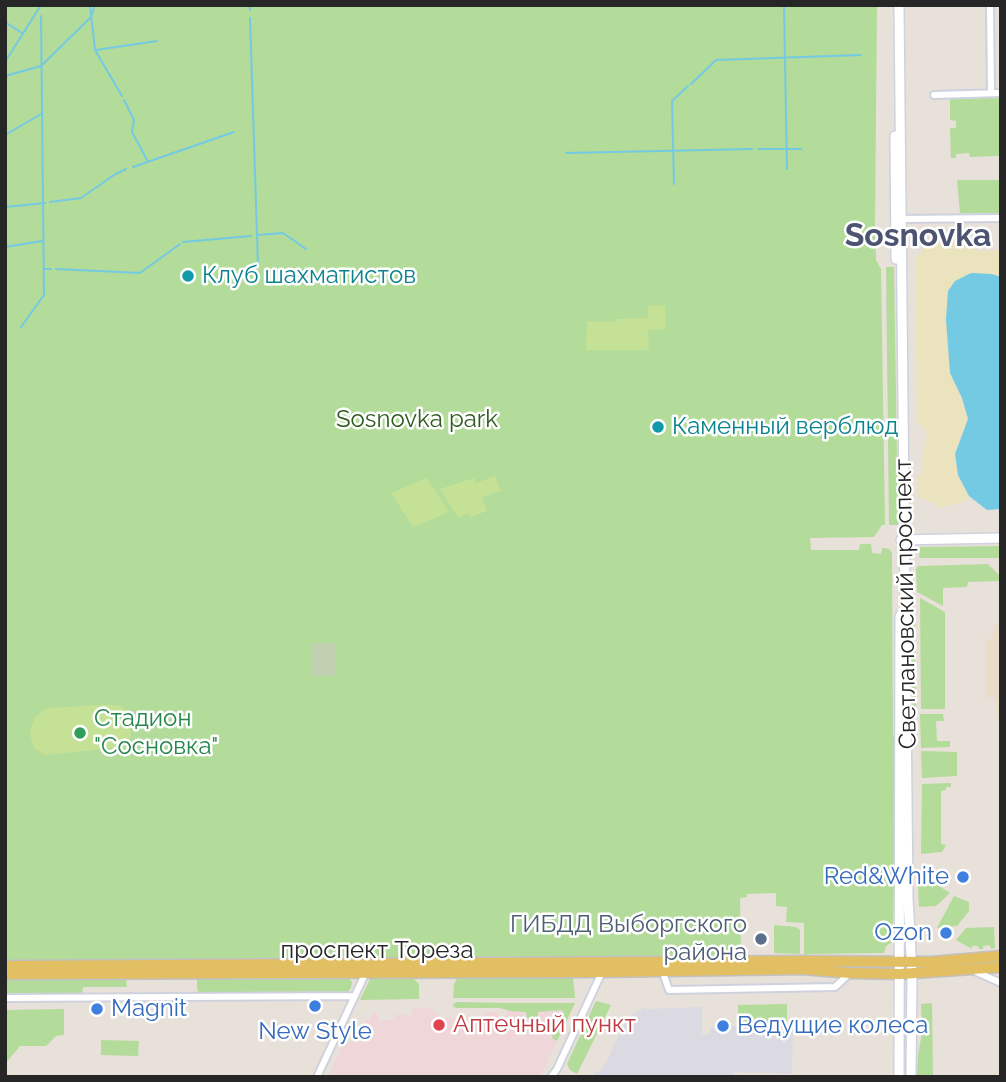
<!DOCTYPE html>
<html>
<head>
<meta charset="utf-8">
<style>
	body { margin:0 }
	#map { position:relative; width:1006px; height:1082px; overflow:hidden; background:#e8e1d9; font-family:Raleway,sans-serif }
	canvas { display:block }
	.frame { position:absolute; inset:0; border:7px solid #262626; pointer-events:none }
</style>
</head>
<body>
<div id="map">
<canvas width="1006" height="1082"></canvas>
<div class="frame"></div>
</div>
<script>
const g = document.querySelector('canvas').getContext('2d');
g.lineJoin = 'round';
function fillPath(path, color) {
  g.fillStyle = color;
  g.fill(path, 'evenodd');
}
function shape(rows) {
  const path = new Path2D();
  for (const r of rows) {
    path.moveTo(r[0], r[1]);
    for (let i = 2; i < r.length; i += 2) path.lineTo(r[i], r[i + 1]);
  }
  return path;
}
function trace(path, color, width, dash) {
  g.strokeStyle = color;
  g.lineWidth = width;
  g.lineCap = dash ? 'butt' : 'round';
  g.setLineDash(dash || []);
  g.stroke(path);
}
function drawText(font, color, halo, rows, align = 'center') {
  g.font = font + ' Raleway,sans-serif';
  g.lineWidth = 5;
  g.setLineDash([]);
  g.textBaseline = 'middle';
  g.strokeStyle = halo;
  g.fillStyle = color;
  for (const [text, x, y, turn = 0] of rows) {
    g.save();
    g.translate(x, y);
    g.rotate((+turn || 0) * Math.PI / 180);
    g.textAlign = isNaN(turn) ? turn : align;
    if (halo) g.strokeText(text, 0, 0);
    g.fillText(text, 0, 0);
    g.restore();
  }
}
fillPath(shape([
	[645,1007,647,1009,702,1007,702,1034,710,1034,710,1028,715,1028,716,1026,793,1026,792,1074,735,1072,732,1077,593,1077,596,1071,600,1072,608,1058,625,1022,624,1020]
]), '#dbd9e1');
fillPath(shape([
	[994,625,1001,625,1001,721,997,721,996,698,986,697,986,643,994,634]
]), '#e9ddc9');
fillPath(shape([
	[507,1003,575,1003,540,1077,328,1077,344,1043,364,1041,364,1020,370,1020,371,1013,378,1013,378,1020,394,1020,395,1014,408,1014,408,1017,412,1017,413,1008,429,1008,435,1011,439,1018,484,1018,484,1012,497,1012,498,1018,506,1018]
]), '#efd6d9');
fillPath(shape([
	[5,5,877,5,875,227,876,260,881,269,885,525,882,525,874,537,810,538,811,550,859,550,860,544,871,544,872,553,881,554,882,548,884,548,889,549,892,553,893,735,896,736,896,741,894,742,895,864,892,942,886,946,884,953,807,954,804,956,804,923,786,922,787,907,776,906,776,893,747,894,747,897,740,898,741,953,736,958,5,962],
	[997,95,1001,99,999,156,970,157,969,153,956,154,956,158,951,158,950,128,956,128,956,121,950,120,950,97],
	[957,180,1001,180,1001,213,960,213],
	[886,267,894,267,898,525,889,525],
	[1001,546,1001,558,919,558,920,547],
	[988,564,1001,577,1001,581,968,582,967,587,943,588,943,606,917,592,916,569,918,566],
	[920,598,945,612,945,709,921,709],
	[911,601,913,601,915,613,916,709,912,709],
	[920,714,943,714,944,721,936,721,937,741,950,741,950,747,921,748],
	[921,751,957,752,957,776,922,778],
	[951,783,951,787,946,787,946,790,941,791,941,844,946,845,942,852,921,854,922,784],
	[936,884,950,893,936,906,919,907,918,885],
	[954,896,969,902,969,911,957,926,937,928],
	[774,925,796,927,800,930,800,954,774,953],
	[994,927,995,948,991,949,990,945,983,946,983,949,979,949,978,946,972,946,972,949,956,940,966,928],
	[347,977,352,982,351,988,348,992,342,994,199,994,197,989,197,978],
	[371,977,412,977,419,984,419,999,360,1000],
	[458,977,573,977,575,998,453,998,454,984],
	[126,978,127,987,83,987,82,994,5,995,5,979],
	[596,1001,611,1005,577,1074,570,1070,567,1064],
	[457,1002,507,1003,575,1003,557,1041,553,1039,552,1036,563,1012,562,1010,538,1012,538,1017,536,1020,527,1018,526,1012,511,1011,500,1008,456,1008,453,1006,453,1004],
	[932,1003,933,1077,917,1077,918,1055,922,1033,921,1004],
	[787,1004,787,1026,738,1026,738,1005],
	[64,1009,64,1035,56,1036,46,1046,20,1046,5,1064,5,1010],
	[101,1040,139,1041,138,1056,101,1055]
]), '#b3db99');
fillPath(shape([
	[953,241,960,247,974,247,978,251,1001,250,1001,277,992,274,950,373,962,398,968,419,955,454,958,475,969,496,964,502,938,508,933,503,918,497,918,476,922,473,923,449,927,435,922,425,917,423,915,257,922,252,926,242]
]), '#ebe2be');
fillPath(shape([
	[312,643,335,643,336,676,312,676]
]), '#c2d0b2');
fillPath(shape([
	[665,305,666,329,648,330,649,350,586,350,587,321,616,322,616,319,648,318,648,306],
	[495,476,501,491,482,497,487,511,471,517,469,513,458,518,440,489,474,478,476,483],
	[427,478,449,512,413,527,391,493],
	[100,705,117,705,127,710,130,725,131,736,125,744,105,749,45,755,35,749,31,740,30,730,35,717,47,708]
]), '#c5e196');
fillPath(shape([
	[971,273,992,274,1001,277,1001,509,987,510,969,496,958,475,955,454,968,419,962,398,950,373,946,319,948,291,955,281]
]), '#74cae2');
trace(shape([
	[90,5,95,50,122,96],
	[250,5,250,10],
	[784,5,787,169],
	[41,16,42,106],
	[250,18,258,266],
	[5,22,22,33],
	[96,50,157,41],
	[5,62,41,5],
	[5,76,41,66,91,17,95,5],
	[691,84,716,60,861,55],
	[124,100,134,120,132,132,147,160],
	[5,135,41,114],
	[758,149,801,149],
	[566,153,752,149],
	[133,167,234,132],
	[674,184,672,101,688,86],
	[50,202,81,198,114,175,126,169],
	[5,207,45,203],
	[258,235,283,233,306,249],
	[183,242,251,236],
	[5,247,42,241],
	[45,269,51,269],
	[56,269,140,273,180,244],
	[21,327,44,295,42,107]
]), '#74cae2', 2);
const street = shape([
	[990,5,991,93],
	[934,95,1001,93],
	[898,219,1001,218],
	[662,970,669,990,835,987,850,973],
	[972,970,1001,983],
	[5,998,355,996],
	[317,1077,366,972],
	[551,1077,557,1069,602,972]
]);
const secondary = shape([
	[899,5,908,899,912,973,911,1077],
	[895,136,896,259],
	[901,540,1001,538],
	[899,1077,900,616]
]);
const primary = shape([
	[5,966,802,961,931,962,1001,956],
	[5,974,602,972,802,969,850,973,900,974,1001,967]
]);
trace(street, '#ced2de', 10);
trace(secondary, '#ced2de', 12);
trace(primary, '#c2c2c2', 13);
trace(street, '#fff', 6);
trace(secondary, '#fff', 9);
trace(primary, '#e3bf63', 10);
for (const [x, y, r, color] of [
	[188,276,7,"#0f9aa8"],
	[658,427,7,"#0f9aa8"],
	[80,733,7,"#2e9e5b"],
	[963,877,7,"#3f7fe0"],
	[946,933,7,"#3f7fe0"],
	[761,939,7,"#5c6f8a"],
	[315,1006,7,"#3f7fe0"],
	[97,1009,7,"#3f7fe0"],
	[439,1025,7,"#e0444e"],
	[723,1026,7,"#3f7fe0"]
]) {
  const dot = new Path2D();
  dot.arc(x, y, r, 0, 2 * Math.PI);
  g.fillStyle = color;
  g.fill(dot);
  trace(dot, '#fff', 2.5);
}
drawText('24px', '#0d838f', '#fff', [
	["Клуб шахматистов",202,276],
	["Каменный верблюд",672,427]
], 'left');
drawText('24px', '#2e5b1f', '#fff', [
	["Sosnovka park",417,420]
]);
drawText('24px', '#262626', '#fff', [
	["Светлановский проспект",906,604,-91],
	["проспект Тореза",377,951]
]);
drawText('24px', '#27864d', '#fff', [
	["Стадион",94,719],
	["\"Сосновка\"",94,747]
], 'left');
drawText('24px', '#366cbe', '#fff', [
	["Red&White",949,877],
	["Ozon",932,933],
	["Magnit",111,1009,"left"],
	["Ведущие колеса",737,1026,"left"],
	["New Style",315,1032,"center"]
], 'right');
drawText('24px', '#4e5e75', '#fff', [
	["ГИБДД Выборгского",747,925],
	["района",747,953]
], 'right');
drawText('24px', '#be3a42', '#fff', [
	["Аптечный пункт",453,1025]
], 'left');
drawText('bold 32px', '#4c5472', '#fff', [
	["Sosnovka",918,236]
]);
</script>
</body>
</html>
